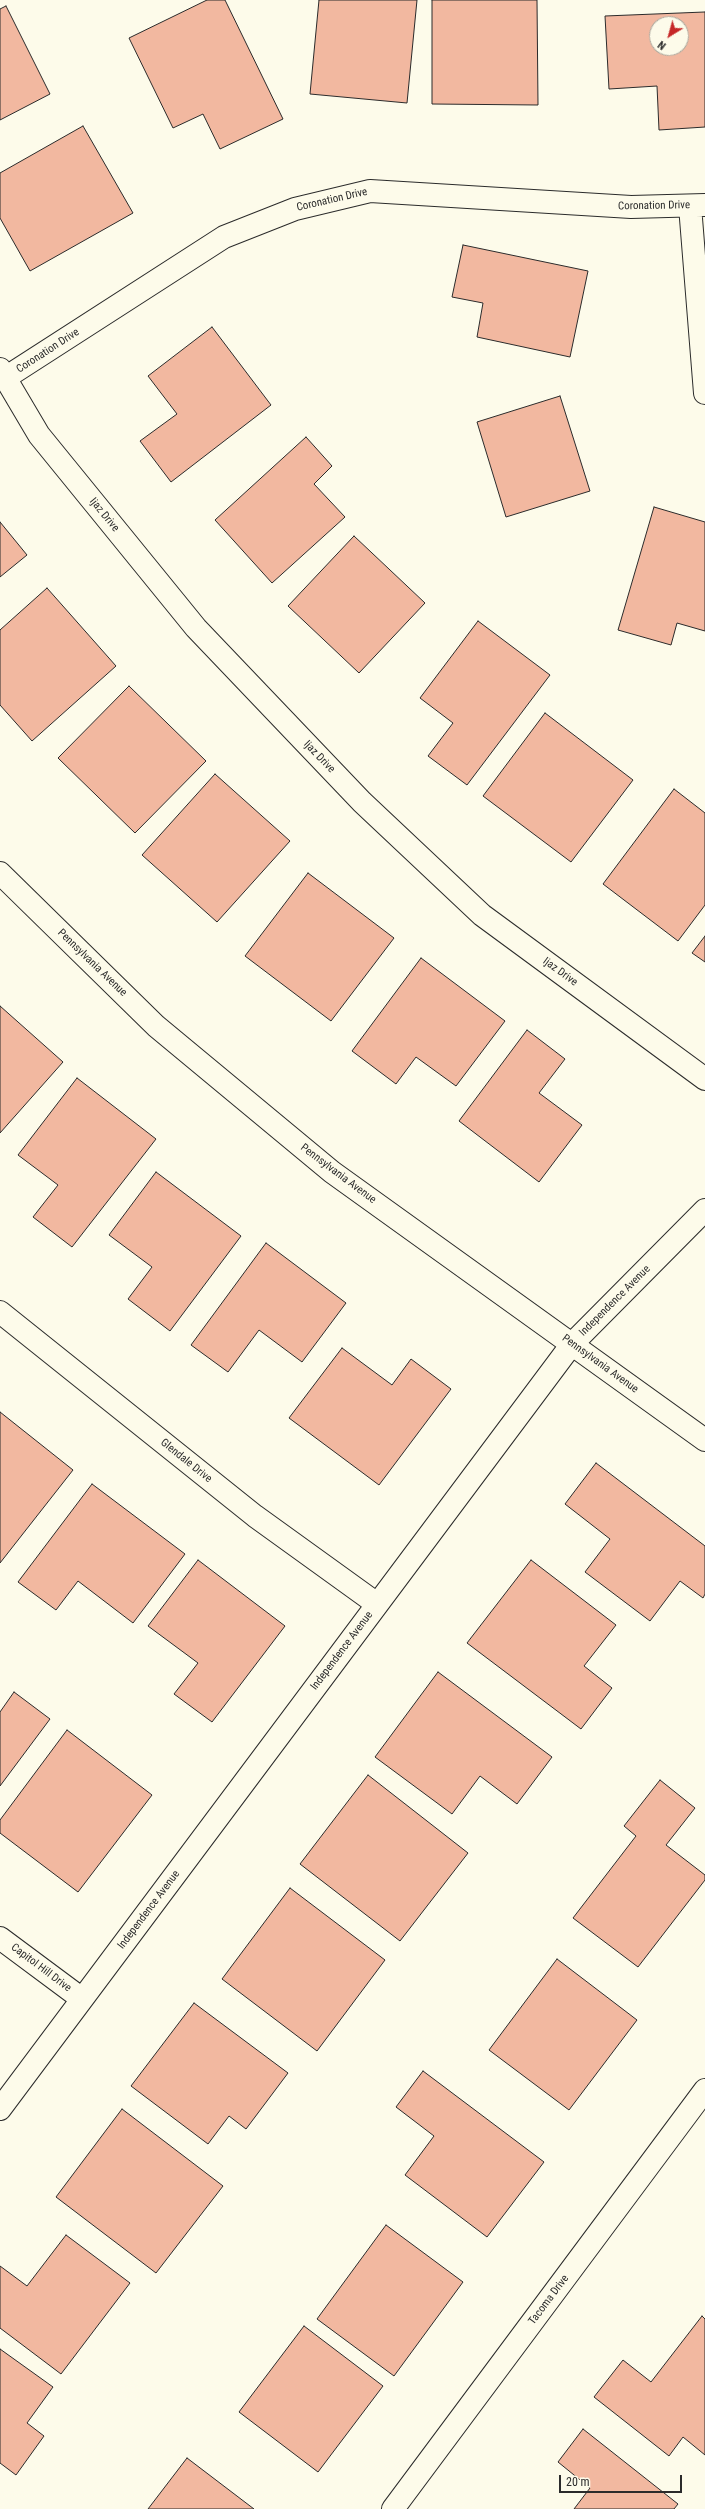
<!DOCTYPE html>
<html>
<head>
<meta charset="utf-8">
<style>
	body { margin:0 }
	#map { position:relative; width:705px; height:2509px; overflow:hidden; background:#fdfbea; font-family:"Roboto Condensed",sans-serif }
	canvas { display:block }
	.north { position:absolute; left:649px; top:16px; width:40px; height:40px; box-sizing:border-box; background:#fdfbea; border:1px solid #a9a89e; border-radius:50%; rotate:217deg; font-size:11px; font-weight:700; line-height:16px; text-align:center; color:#2b2b2b }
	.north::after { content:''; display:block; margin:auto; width:14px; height:18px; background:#c62828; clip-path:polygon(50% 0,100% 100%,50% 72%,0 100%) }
	.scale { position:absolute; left:559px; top:2475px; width:123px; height:18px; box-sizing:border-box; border:2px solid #2b2b2b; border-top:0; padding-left:5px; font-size:12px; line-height:14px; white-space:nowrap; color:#2b2b2b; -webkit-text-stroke:3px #fdfbea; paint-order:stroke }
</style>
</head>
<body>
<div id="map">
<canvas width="705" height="2509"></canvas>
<div class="north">N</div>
<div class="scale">20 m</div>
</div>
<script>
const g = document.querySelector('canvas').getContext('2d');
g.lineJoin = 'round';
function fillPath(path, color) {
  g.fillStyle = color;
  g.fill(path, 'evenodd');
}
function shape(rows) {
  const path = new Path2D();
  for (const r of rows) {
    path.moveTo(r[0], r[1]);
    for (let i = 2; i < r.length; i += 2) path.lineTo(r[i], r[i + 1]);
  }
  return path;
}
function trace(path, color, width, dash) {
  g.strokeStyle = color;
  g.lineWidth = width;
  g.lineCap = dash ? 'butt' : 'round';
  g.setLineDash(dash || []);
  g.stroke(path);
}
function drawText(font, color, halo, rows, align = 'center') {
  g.font = font + ' "Roboto Condensed",sans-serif';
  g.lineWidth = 3;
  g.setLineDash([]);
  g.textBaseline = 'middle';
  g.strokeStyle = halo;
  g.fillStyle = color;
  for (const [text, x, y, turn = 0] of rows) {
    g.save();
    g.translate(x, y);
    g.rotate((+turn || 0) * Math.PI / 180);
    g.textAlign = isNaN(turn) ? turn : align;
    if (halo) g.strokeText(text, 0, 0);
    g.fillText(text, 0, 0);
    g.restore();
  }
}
const building = shape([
	[207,0,225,0,283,119,220,149,203,114,173,128,129,38,207,0],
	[319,0,417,0,407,103,310,94,319,0],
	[432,0,537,0,538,105,432,104,432,0],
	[6,6,50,94,0,120,0,9,6,6],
	[705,12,705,127,659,130,657,86,609,89,605,16,705,12],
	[657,24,681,24,681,48,657,48,657,24],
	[83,126,133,213,30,271,0,218,0,173,83,126],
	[463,245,588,271,570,357,477,337,483,303,452,297,463,245],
	[212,327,271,405,171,482,140,441,177,414,148,376,212,327],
	[560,396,590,491,506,517,477,422,560,396],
	[306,437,332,466,314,484,345,517,272,583,215,520,306,437],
	[654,507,705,522,705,631,677,623,671,645,618,630,654,507],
	[0,522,27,555,0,577,0,522],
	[354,536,425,603,359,673,288,606,354,536],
	[47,588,116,666,32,741,0,705,0,630,47,588],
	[478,621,550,675,467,785,428,756,453,723,420,698,478,621],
	[129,686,206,761,135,833,58,758,129,686],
	[545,713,633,780,571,862,483,796,545,713],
	[215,774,290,841,217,922,142,855,215,774],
	[674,789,705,813,705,905,678,941,603,884,674,789],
	[308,873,394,938,331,1021,245,956,308,873],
	[705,936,705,962,692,953,705,936],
	[421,958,505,1021,456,1086,416,1057,396,1084,352,1051,421,958],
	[0,1006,63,1062,0,1133,0,1006],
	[527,1030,565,1059,539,1093,582,1125,539,1182,459,1121,527,1030],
	[77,1078,156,1139,72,1247,33,1217,58,1185,18,1155,77,1078],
	[156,1172,241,1236,170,1331,128,1299,152,1267,109,1235,156,1172],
	[266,1243,346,1303,302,1362,259,1330,228,1372,191,1345,266,1243],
	[342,1348,392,1385,411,1359,451,1389,379,1485,289,1418,342,1348],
	[0,1412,73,1470,0,1563,0,1412],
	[596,1463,705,1546,705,1594,703,1598,680,1581,650,1621,585,1572,610,1539,565,1504,596,1463],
	[92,1484,185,1554,133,1623,78,1581,56,1610,18,1582,92,1484],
	[198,1560,285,1626,212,1722,174,1694,198,1663,148,1626,198,1560],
	[531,1560,616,1625,584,1666,612,1688,581,1729,467,1643,531,1560],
	[438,1672,552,1757,517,1804,480,1776,452,1814,375,1757,438,1672],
	[14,1692,50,1719,0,1786,0,1712,14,1692],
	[67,1730,152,1795,78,1892,0,1833,0,1820,67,1730],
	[368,1775,468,1853,400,1941,300,1864,368,1775],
	[660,1780,695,1808,666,1845,705,1875,705,1880,638,1967,573,1918,636,1836,624,1826,660,1780],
	[290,1888,385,1960,317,2051,222,1979,290,1888],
	[557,1959,637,2020,569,2110,489,2050,557,1959],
	[194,2003,288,2073,246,2129,229,2116,208,2144,131,2086,194,2003],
	[423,2071,544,2162,487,2237,405,2175,434,2136,396,2107,423,2071],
	[122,2109,223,2186,156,2273,56,2197,122,2109],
	[386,2225,463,2282,394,2376,317,2319,386,2225],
	[66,2235,130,2283,61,2374,0,2328,0,2266,27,2286,66,2235],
	[702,2316,705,2319,705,2455,683,2437,669,2456,594,2397,623,2360,651,2382,702,2316],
	[304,2326,383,2386,318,2472,239,2412,304,2326],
	[0,2349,53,2387,27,2423,44,2436,16,2475,0,2463,0,2349],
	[583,2429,678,2504,674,2509,574,2509,590,2488,558,2462,583,2429],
	[187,2458,254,2509,148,2509,187,2458]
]);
fillPath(building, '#f2b8a0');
trace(building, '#2b2b2b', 1);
const street = shape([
	[690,206,705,393],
	[0,369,39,435,196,628,362,802,482,915,705,1079],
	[5,378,224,237,295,209,370,191,631,207,705,205],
	[0,1312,255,1516,377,1604],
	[0,1938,82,1999],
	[0,2109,572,1344,705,1210],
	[393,2509,705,2090]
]);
const secondary = shape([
	[0,873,156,1026,332,1172,705,1440]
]);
trace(street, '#2b2b2b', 24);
trace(secondary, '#2b2b2b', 24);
trace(street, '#fdfbea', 22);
trace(secondary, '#fdfbea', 22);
drawText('11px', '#2b2b2b', '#fdfbea', [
	["Coronation Drive",332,200,-13],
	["Coronation Drive",654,206,-1],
	["Coronation Drive",48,351,-33],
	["Ijaz Drive",104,515,51],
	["Ijaz Drive",319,757,46],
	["Pennsylvania Avenue",92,963,44],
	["Ijaz Drive",560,972,36],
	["Pennsylvania Avenue",338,1174,37],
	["Independence Avenue",615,1301,-45],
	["Pennsylvania Avenue",600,1364,36],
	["Glendale Drive",186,1461,39],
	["Independence Avenue",342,1651,-53],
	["Independence Avenue",149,1910,-53],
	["Capitol Hill Drive",41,1968,37],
	["Tacoma Drive",549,2300,-53]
]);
</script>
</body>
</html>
